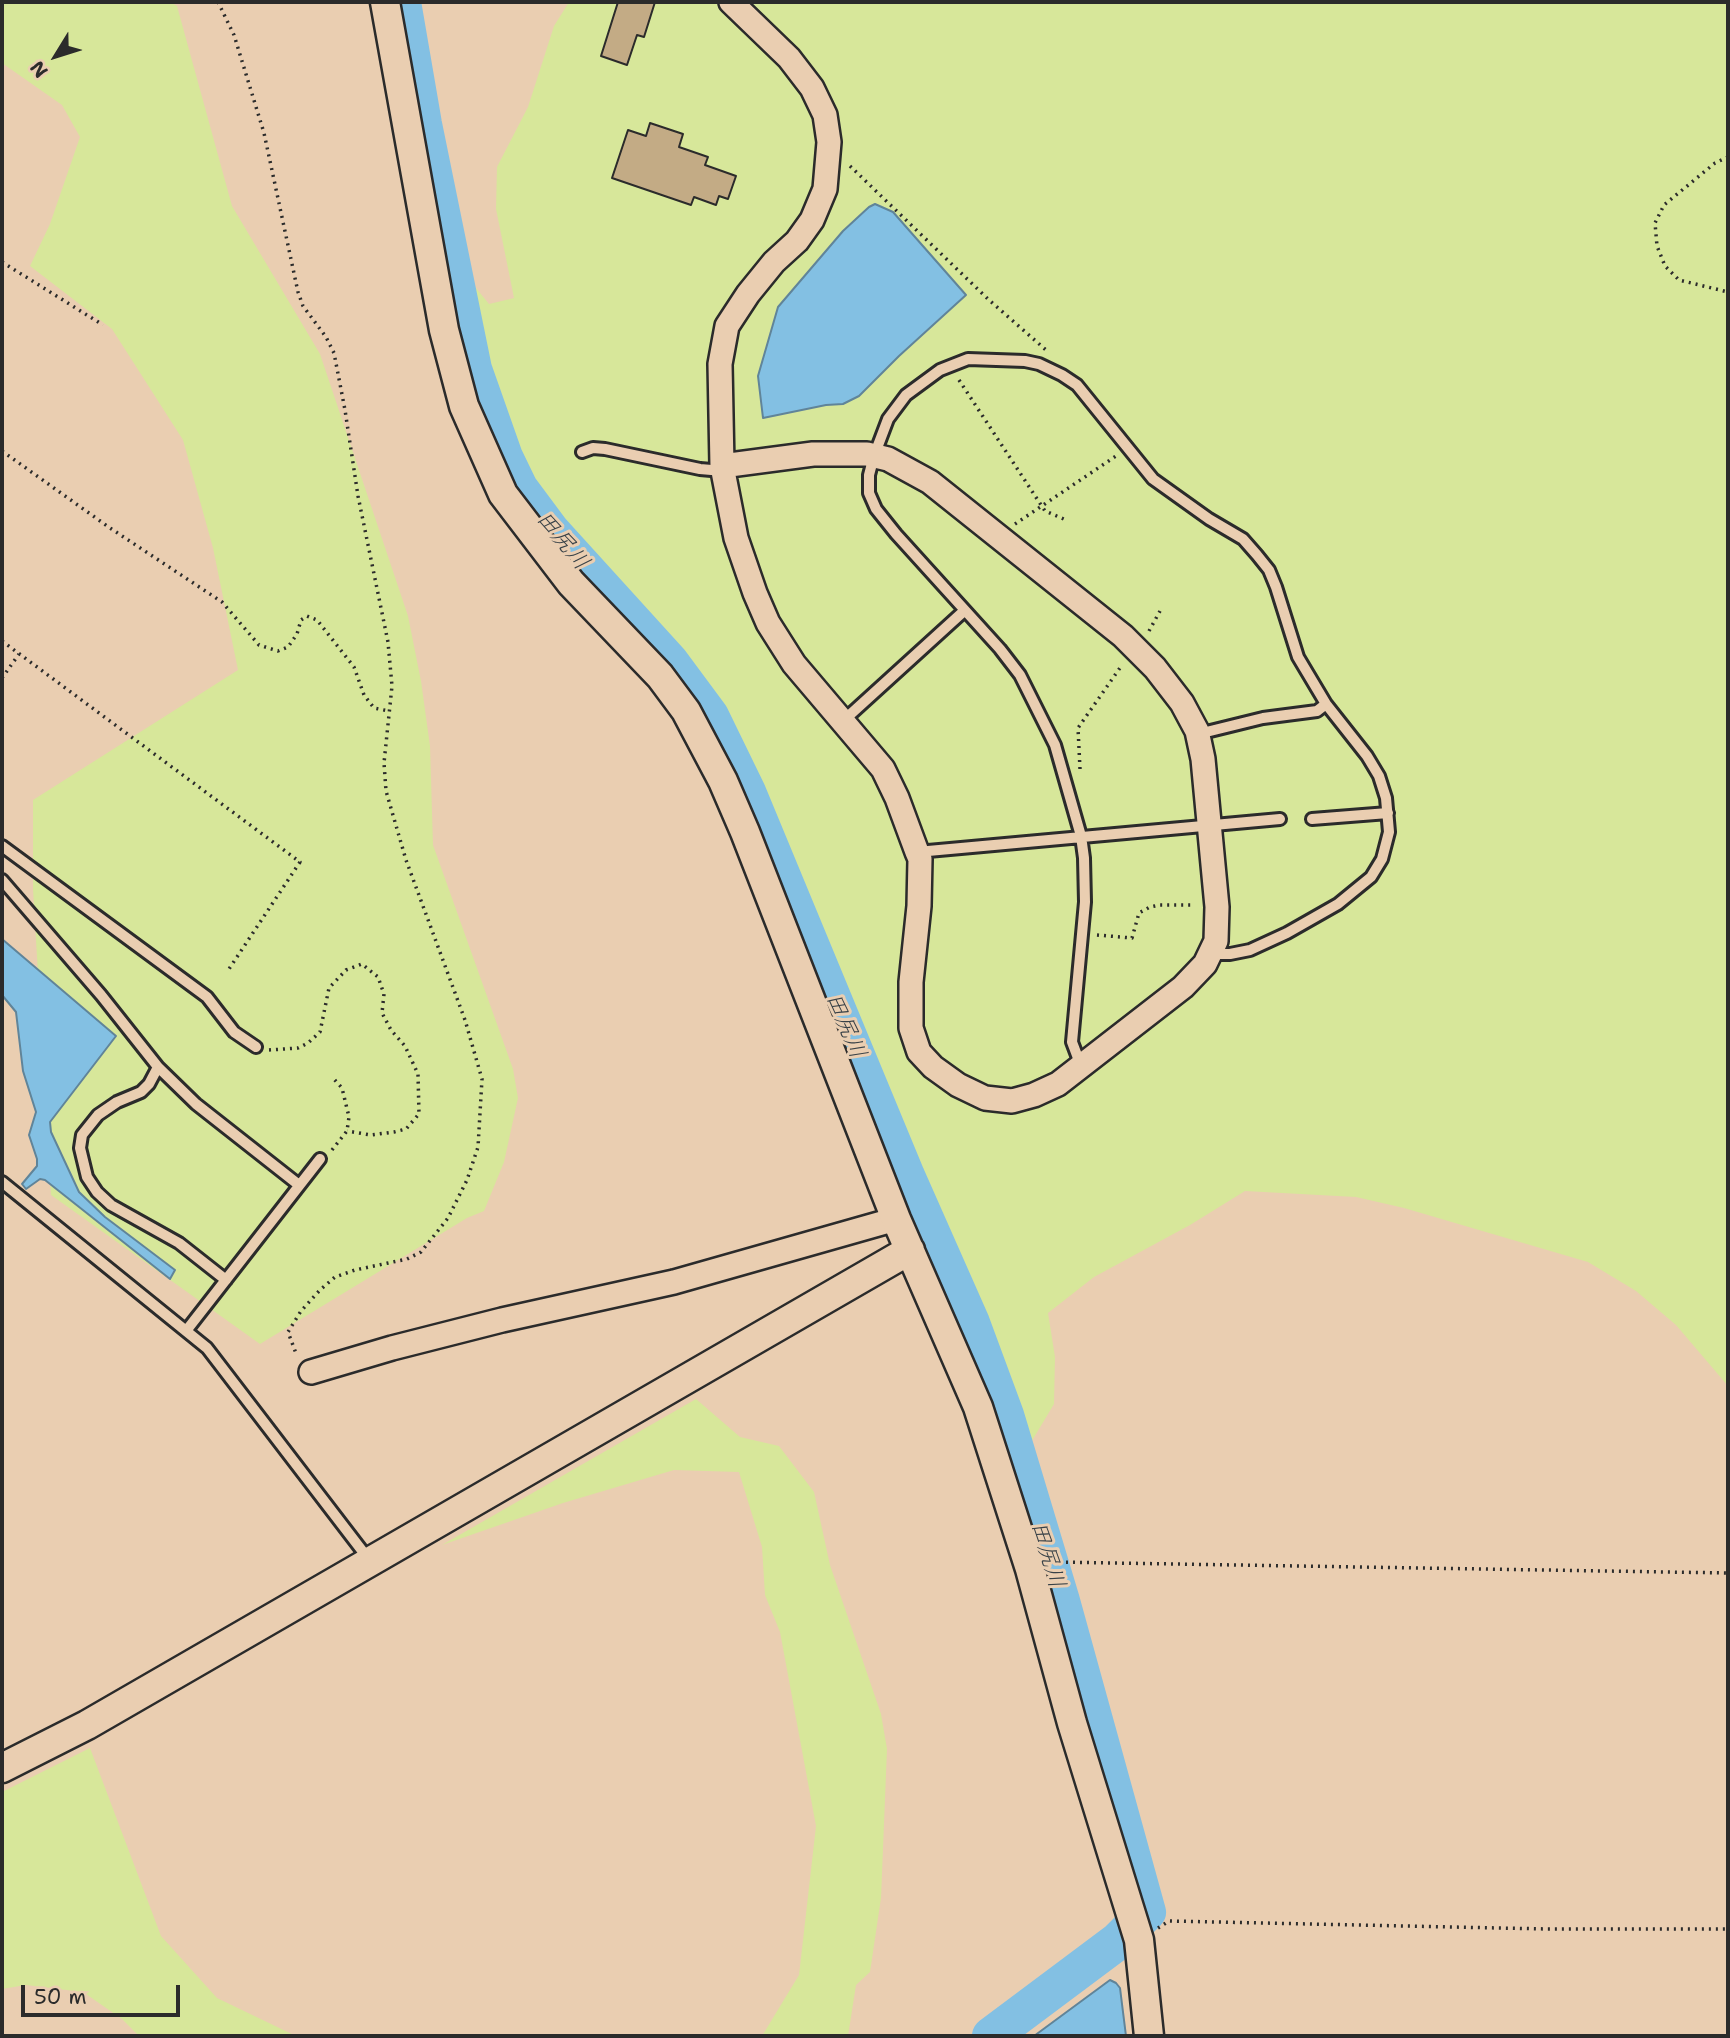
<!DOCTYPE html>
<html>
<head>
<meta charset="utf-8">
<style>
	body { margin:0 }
	#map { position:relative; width:1730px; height:2038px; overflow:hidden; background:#eaceb1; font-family:"Shantell Sans",sans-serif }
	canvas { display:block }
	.frame { position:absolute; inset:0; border:4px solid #2b2b2b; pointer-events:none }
	.north { position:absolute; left:21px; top:21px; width:70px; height:70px; -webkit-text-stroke:5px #eaceb1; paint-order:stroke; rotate:232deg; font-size:19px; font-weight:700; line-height:28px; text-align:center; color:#2b2b2b }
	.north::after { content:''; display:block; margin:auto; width:24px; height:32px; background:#2b2b2b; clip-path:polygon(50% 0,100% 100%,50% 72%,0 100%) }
	.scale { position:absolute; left:21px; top:1985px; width:159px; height:32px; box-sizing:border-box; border:4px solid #2b2b2b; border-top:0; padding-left:9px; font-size:21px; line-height:24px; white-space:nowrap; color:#2b2b2b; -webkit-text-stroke:5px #eaceb1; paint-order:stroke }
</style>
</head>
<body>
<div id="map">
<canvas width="1730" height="2038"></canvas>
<div class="frame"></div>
<div class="north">N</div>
<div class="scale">50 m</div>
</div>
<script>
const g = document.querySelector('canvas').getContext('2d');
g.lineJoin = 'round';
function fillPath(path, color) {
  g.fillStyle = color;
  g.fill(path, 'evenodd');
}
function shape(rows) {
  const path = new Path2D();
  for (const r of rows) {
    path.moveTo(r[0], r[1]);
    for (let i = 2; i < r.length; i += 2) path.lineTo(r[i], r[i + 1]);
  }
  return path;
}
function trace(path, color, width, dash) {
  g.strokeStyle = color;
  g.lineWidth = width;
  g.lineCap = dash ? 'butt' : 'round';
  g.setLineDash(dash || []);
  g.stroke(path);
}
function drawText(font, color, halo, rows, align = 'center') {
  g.font = font + ' "Shantell Sans","Klee One",sans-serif';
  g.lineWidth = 6;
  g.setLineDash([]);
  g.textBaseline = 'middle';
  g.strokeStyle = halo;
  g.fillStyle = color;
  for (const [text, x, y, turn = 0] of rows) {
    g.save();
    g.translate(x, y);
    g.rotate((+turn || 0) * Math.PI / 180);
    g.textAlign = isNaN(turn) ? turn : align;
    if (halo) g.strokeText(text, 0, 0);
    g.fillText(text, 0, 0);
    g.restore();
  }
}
fillPath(shape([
	[2,2,170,2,177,6,232,206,320,354,408,616,421,681,430,746,433,845,513,1069,518,1098,504,1162,484,1211,467,1218,260,1344,51,1195,33,889,33,800,238,670,213,548,183,440,112,329,30,266,50,224,80,137,62,105,2,63],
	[569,2,1728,2,1728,1386,1676,1325,1636,1291,1588,1262,1404,1208,1356,1197,1245,1191,1190,1225,1094,1277,1048,1313,1055,1357,1054,1404,1033,1439,1014,1466,952,1295,753,821,655,651,543,532,518,494,485,428,463,364,426,187,447,178,467,277,489,304,514,298,496,209,497,167,528,107,554,26],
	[875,204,893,212,965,295,899,356,859,396,843,404,826,405,764,418,758,376,778,307,836,240,869,207],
	[696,1399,740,1437,779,1446,814,1492,830,1565,881,1714,887,1749,881,1898,870,1972,856,1985,848,2036,762,2036,799,1975,816,1826,780,1632,765,1595,762,1547,739,1472,674,1470,563,1503,442,1545],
	[90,1748,161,1936,217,1998,296,2036,139,2036,122,2019,83,1992,26,1985,2,1989,2,1792]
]), '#d7e79a');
const water = shape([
	[875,204,893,212,966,295,899,356,859,396,843,404,826,405,763,418,758,376,778,307,843,231,869,207,875,204],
	[2,939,116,1036,50,1122,51,1132,79,1192,105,1217,175,1270,170,1279,45,1180,40,1179,26,1189,22,1184,37,1166,37,1159,29,1135,36,1112,23,1071,16,1012,2,995,2,939],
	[1110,1980,1116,1983,1120,1988,1126,2036,1034,2036,1110,1980]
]);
fillPath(water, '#83c0e3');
trace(water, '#608499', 2);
trace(shape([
	[402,2,423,124,473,369,504,457,519,488,551,531,670,662,710,716,747,792,906,1176,971,1323,1005,1415,1061,1601,1147,1912,1118,1941,991,2036]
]), '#83c0e3', 38);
const building = shape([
	[618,2,655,2,644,37,637,35,627,65,601,56,618,2],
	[650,123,683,134,679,147,708,157,705,165,736,176,728,199,719,196,716,205,694,197,691,205,612,178,628,130,646,136,650,123]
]);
fillPath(building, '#c3ab85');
trace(building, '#2b2b2b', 2);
const service = shape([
	[582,452,593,448,605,449,700,469,723,471],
	[843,721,964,611],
	[1198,734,1263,718,1317,711,1326,704],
	[1312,819,1388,813],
	[2,846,207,997,234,1032,256,1047],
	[917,852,1280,819],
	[2,880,101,995,158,1067,196,1104,299,1185],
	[1081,1066,1072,1042,1085,902,1084,858,1081,836,1055,745,1020,675,1000,649,896,534,876,509,869,493,869,475,874,456,888,419,906,395,940,370,968,359,1025,361,1039,364,1062,375,1077,385,1153,479,1209,519,1243,539,1257,555,1269,570,1276,587,1298,657,1326,704,1367,756,1379,776,1386,798,1389,832,1382,859,1371,877,1338,904,1287,933,1250,950,1230,954,1210,954],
	[158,1067,149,1084,141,1092,117,1102,98,1115,82,1135,80,1148,87,1177,97,1192,111,1205,179,1243,226,1280],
	[2,1182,207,1348,370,1561],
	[186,1331,320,1159]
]);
const minor = shape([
	[722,466,813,454,867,454,888,459,930,482,1123,636,1155,668,1182,703,1197,731,1203,759,1217,907,1216,941,1205,964,1183,987,1058,1084,1034,1095,1012,1101,985,1098,958,1085,933,1067,919,1052,911,1028,911,982,919,906,920,859,917,852,897,798,883,769,794,664,768,623,755,593,736,538,722,466,720,364,727,326,748,294,774,262,797,241,812,220,825,189,829,142,825,115,812,88,789,58,731,2],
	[311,1372,392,1348,502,1320,674,1282,896,1219]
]);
const tertiary = shape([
	[385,2,444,330,464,406,503,494,571,583,660,676,686,711,723,781,745,832,896,1219,978,1407,1030,1569,1072,1723,1139,1940,1149,2036],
	[2,1768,87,1725,910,1250]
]);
trace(service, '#2b2b2b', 16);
trace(minor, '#2b2b2b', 28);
trace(tertiary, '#2b2b2b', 33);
trace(shape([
	[218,2,234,35,264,133,298,292,303,306,326,337,334,353,345,410,358,496,388,642,392,686,384,763,386,791,406,860,465,1020,482,1079,478,1147,467,1180,448,1218,421,1252,407,1259,355,1270,335,1277,320,1290,301,1311,288,1332,297,1356],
	[1728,157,1715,163,1664,205,1655,223,1657,246,1665,266,1679,280,1728,292],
	[850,166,989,300,1046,350],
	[2,262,103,325],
	[959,380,1045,511,1066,520],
	[2,451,110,528,222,602,259,645,278,651,288,647,297,634,301,620,307,616,317,620,354,667,364,695,374,708,389,711],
	[1015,524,1116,456],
	[1149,631,1160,611],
	[2,641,300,862,227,972],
	[2,678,19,654],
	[1080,769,1078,728,1122,665],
	[1097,935,1132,938,1139,913,1150,907,1160,905,1194,905],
	[269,1050,298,1048,308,1043,320,1032,329,988,346,970,362,964,378,977,384,994,382,1013,391,1030,405,1046,418,1074,419,1114,406,1129,394,1132,371,1135,347,1131],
	[332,1150,347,1131,349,1117,342,1088,333,1078],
	[1052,1562,1728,1573],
	[1158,1928,1169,1921,1547,1929,1728,1929]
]), '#2b2b2b', 3.5, [2, 5]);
trace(service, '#eaceb1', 10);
trace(minor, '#eaceb1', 23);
trace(tertiary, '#eaceb1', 28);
drawText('italic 23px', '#384147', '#eaceb1', [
	["田尻川",562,541,50],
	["田尻川",845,1026,67],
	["田尻川",1047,1555,73]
]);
</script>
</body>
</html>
